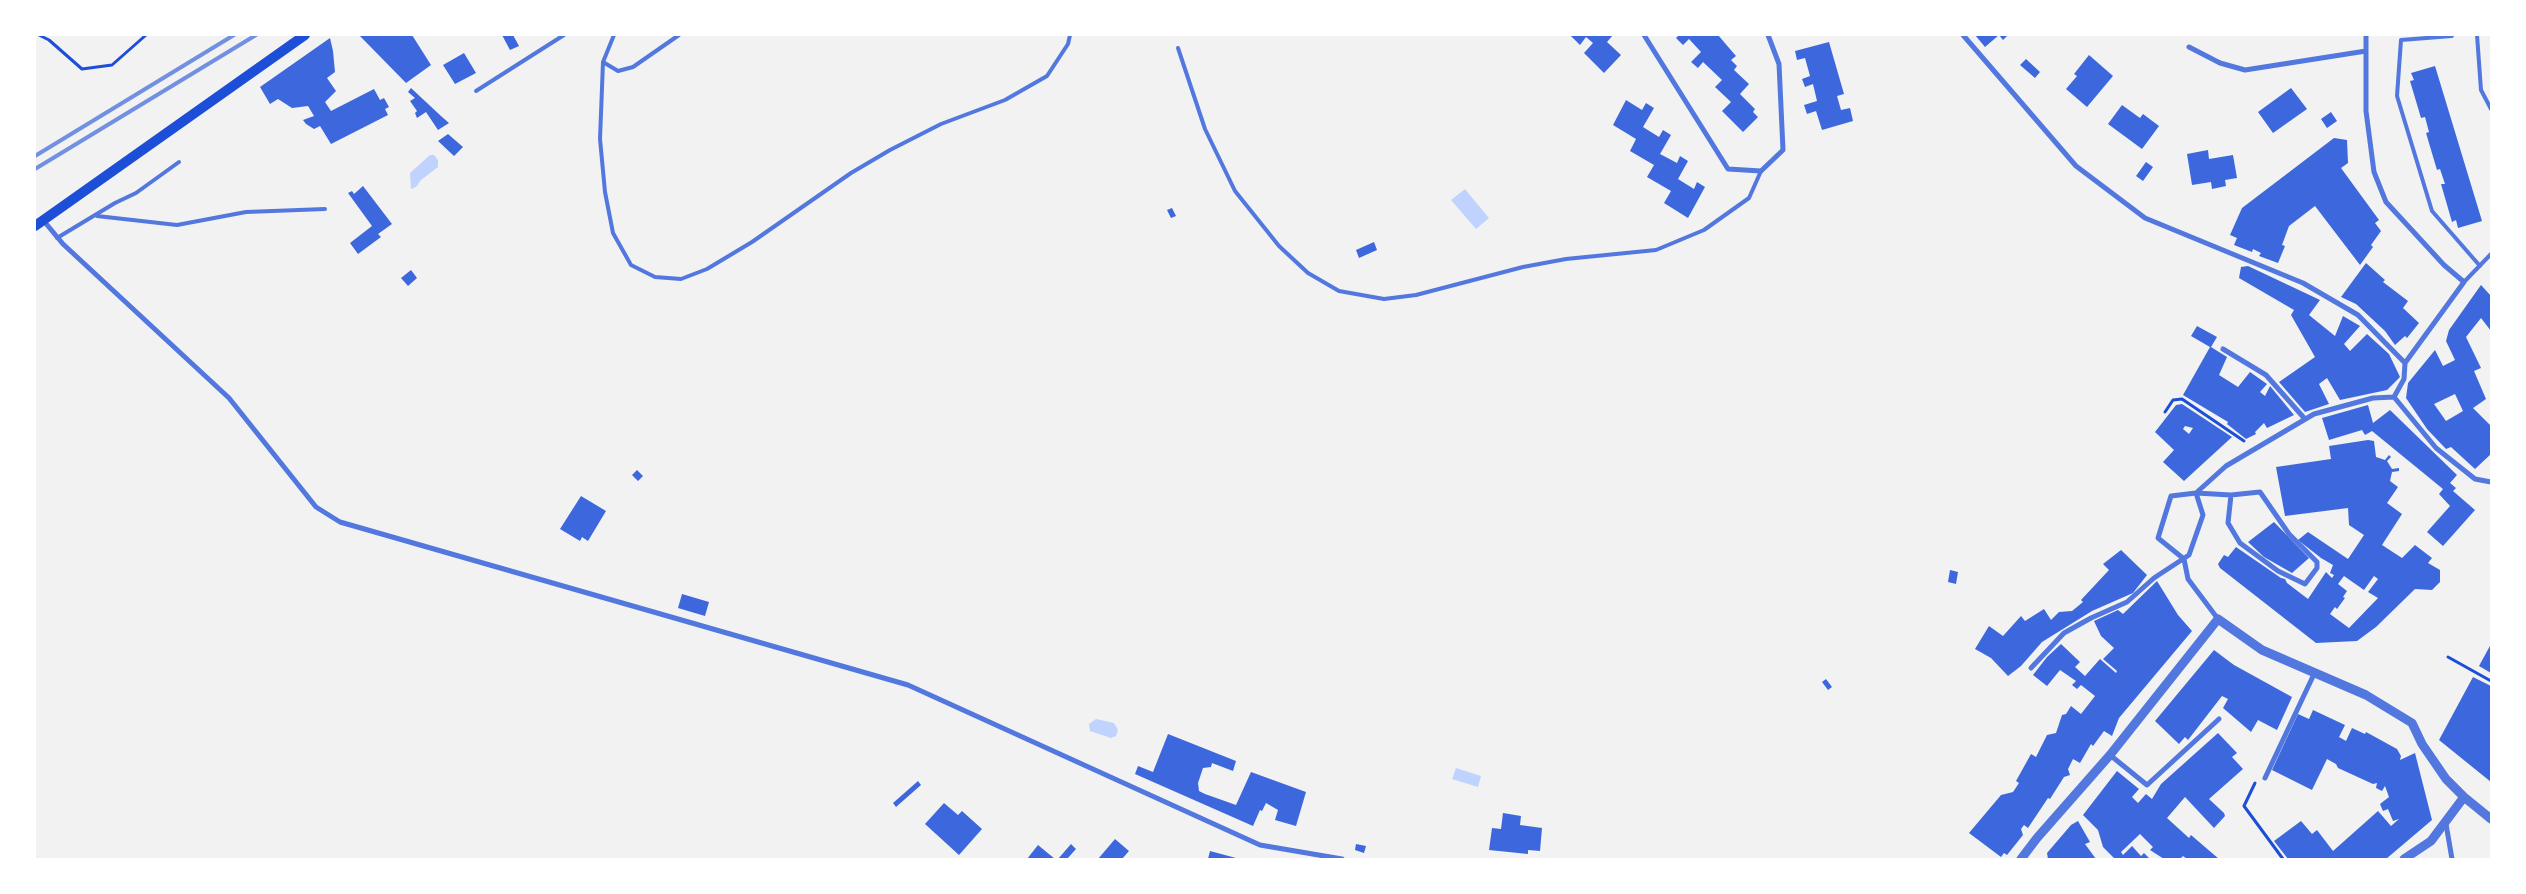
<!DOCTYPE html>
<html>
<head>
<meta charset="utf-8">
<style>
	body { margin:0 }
	#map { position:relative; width:2526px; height:894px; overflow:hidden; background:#f2f2f2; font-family:Jost,sans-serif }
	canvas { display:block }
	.frame { position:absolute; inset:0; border:36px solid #fff; pointer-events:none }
</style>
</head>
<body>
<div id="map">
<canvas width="2526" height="894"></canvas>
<div class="frame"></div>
</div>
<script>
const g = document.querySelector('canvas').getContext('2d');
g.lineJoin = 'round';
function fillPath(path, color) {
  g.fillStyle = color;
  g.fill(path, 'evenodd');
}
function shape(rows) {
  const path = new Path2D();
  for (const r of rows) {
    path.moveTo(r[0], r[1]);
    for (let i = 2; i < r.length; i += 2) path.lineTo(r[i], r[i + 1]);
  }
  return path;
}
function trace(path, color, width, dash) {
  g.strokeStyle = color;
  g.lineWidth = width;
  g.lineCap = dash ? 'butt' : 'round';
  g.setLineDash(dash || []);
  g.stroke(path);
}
fillPath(shape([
	[430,155,434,155,438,160,438,167,421,180,416,187,411,189,410,173],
	[1465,189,1489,218,1476,229,1451,200],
	[1096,719,1114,723,1118,730,1116,736,1111,738,1090,731,1089,724],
	[1456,768,1481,776,1478,787,1452,779]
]), '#bfd3fe');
fillPath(shape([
	[359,35,412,35,431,65,406,83],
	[502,35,513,35,519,46,510,50],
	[1570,35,1613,35,1607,42,1621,55,1604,73,1584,53,1593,43,1586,37,1580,45],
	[1679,35,1718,35,1736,56,1731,60,1737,66,1734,70,1749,84,1740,94,1755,109,1753,112,1758,117,1743,132,1722,111,1731,102,1715,87,1722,80,1703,62,1698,68,1691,62,1701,52,1689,39,1683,45,1676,38],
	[1975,35,2008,35,2003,40,1999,35,1985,47],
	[330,38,333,51,335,72,327,78,336,91,325,102,331,111,374,89,380,100,384,98,389,107,385,109,388,115,331,144,320,126,314,129,306,124,303,120,314,116,308,106,292,108,278,99,270,104,260,87],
	[1829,42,1844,94,1837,96,1841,110,1850,108,1853,121,1822,130,1816,111,1807,114,1804,105,1817,101,1813,84,1805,87,1802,79,1810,76,1805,58,1797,60,1795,51],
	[464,53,476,73,455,84,443,65],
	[2089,55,2113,76,2087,107,2066,89,2077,76,2074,74],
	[2026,59,2040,72,2035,78,2020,65],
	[2435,66,2482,221,2458,228,2456,220,2452,222,2441,184,2445,184,2440,169,2437,170,2426,133,2429,132,2425,117,2421,118,2410,81,2414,80,2411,73],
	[411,88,441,116,449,123,438,130,426,112,417,118,415,113,417,111,410,101,415,98,408,92],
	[2291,88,2307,109,2273,133,2258,112],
	[1626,100,1642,110,1646,103,1654,108,1643,127,1659,137,1663,130,1671,135,1660,154,1677,163,1680,156,1688,161,1678,179,1694,189,1697,182,1705,187,1688,218,1664,203,1671,191,1647,177,1654,165,1630,151,1636,139,1613,125],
	[2122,105,2140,118,2143,114,2159,126,2142,149,2108,124],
	[2331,112,2337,121,2327,128,2321,119],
	[448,134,463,147,454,156,438,141],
	[2334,138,2347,140,2348,163,2341,168,2379,220,2375,223,2381,231,2371,245,2373,247,2360,265,2315,206,2289,226,2282,245,2285,246,2278,263,2259,256,2261,253,2253,249,2252,252,2234,245,2237,238,2230,235,2242,208],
	[2208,150,2209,159,2233,155,2237,178,2225,180,2226,186,2212,189,2211,182,2192,185,2187,154],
	[2146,162,2153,167,2143,181,2136,176],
	[363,186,392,224,378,234,381,237,358,254,350,243,372,226,348,193,352,191,354,194],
	[1172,208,1176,216,1171,218,1167,210],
	[1374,242,1377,250,1359,258,1356,250],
	[2366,263,2385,280,2383,282,2408,301,2403,308,2419,323,2407,338,2405,336,2395,345,2385,331,2356,304,2341,297],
	[2248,266,2320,300,2309,315,2335,336,2343,316,2360,326,2344,344,2350,351,2367,334,2389,354,2400,377,2387,390,2340,400,2327,378,2319,384,2329,404,2305,412,2279,382,2315,357,2291,315,2294,310,2239,278,2241,267],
	[411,270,417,278,408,286,401,278],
	[2481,285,2491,296,2491,331,2481,318,2466,337,2481,368,2474,371,2486,399,2473,408,2491,426,2491,454,2475,469,2451,447,2446,449,2427,429,2406,398,2408,383,2435,350,2443,366,2455,360,2446,341,2449,330],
	[2455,394,2463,411,2446,421,2434,404],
	[2197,326,2217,337,2211,347,2227,357,2219,375,2238,387,2250,372,2267,384,2260,392,2265,396,2270,386,2294,415,2267,428,2264,423,2255,432,2256,434,2246,439,2227,424,2228,422,2183,395,2210,347,2191,336],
	[2182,404,2232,437,2184,481,2163,462,2174,450,2155,432,2176,405],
	[2185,426,2193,428,2189,434,2183,429],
	[2368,405,2373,423,2390,410,2457,475,2450,483,2456,488,2453,491,2475,510,2443,546,2427,532,2450,506,2439,494,2443,489,2372,431,2365,435,2362,430,2329,440,2322,418],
	[2368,440,2374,441,2376,457,2385,460,2389,455,2391,457,2387,461,2392,469,2399,468,2399,471,2392,472,2390,481,2398,487,2387,503,2402,514,2382,545,2402,558,2415,545,2432,558,2428,563,2440,570,2440,582,2432,590,2415,589,2376,627,2357,641,2316,643,2220,568,2218,564,2224,555,2228,557,2236,547,2281,578,2285,579,2287,583,2308,599,2326,572,2332,578,2334,575,2330,573,2333,565,2321,558,2298,540,2308,532,2348,559,2364,535,2349,525,2348,508,2285,516,2276,467,2331,459,2329,446],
	[2344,576,2364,590,2374,576,2378,579,2368,592,2378,598,2349,628,2330,614,2335,607,2337,609,2345,598,2343,597,2347,591,2338,584],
	[637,470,643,476,638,481,632,475],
	[581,496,606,511,588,541,582,537,580,541,560,529],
	[2274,522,2309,558,2292,573,2264,557,2248,542],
	[2121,550,2147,575,2133,593,2092,611,2042,642,2021,666,2008,676,1991,658,1975,649,1989,626,2003,636,2021,616,2025,621,2044,609,2051,620,2059,612,2072,611,2083,602,2081,600,2109,570,2103,564],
	[1950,570,1958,572,1956,584,1948,582],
	[2157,581,2178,615,2192,631,2119,718,2112,736,2104,731,2093,746,2091,744,2080,763,2073,759,2068,769,2070,775,2064,777,2050,799,2048,798,2028,828,2024,825,2021,829,2023,835,2007,855,2004,853,2001,857,1969,833,2001,795,2013,792,2019,783,2016,781,2031,754,2036,757,2047,735,2056,733,2062,715,2066,714,2071,706,2081,714,2095,696,2081,685,2077,689,2072,685,2076,681,2060,670,2047,686,2033,675,2047,657,2061,644,2080,662,2075,667,2085,676,2100,659,2116,673,2117,671,2103,659,2114,648,2101,636,2094,621,2118,610,2123,614],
	[682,594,709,602,705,616,678,608],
	[2491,644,2491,673,2479,666],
	[2214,650,2234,665,2292,697,2277,730,2258,720,2251,732,2223,708,2228,699,2222,696,2188,740,2185,737,2179,744,2155,721],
	[2473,677,2491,686,2491,782,2439,740],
	[1826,679,1832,687,1828,690,1822,682],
	[2313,710,2345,725,2339,737,2346,741,2352,728,2365,734,2366,732,2397,749,2401,756,2400,760,2415,753,2432,820,2386,859,2288,859,2274,841,2301,821,2312,834,2317,830,2333,851,2378,811,2391,826,2399,819,2393,821,2388,809,2383,811,2380,804,2389,797,2385,786,2382,791,2376,788,2377,783,2373,784,2338,768,2336,764,2327,759,2312,790,2272,770,2298,714,2309,719],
	[2218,733,2237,753,2232,757,2243,769,2209,799,2224,813,2225,816,2214,828,2185,797,2167,818,2189,838,2191,835,2219,859,2187,859,2183,856,2180,859,2164,859,2150,850,2153,847,2140,834,2121,852,2123,855,2132,846,2141,856,2144,853,2150,859,2115,859,2103,847,2098,830,2083,815,2117,771,2139,789,2132,797,2138,803,2146,794,2152,799,2161,784],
	[1168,734,1236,761,1233,771,1212,763,1211,767,1203,768,1198,783,1199,791,1205,794,1236,805,1251,772,1306,792,1296,826,1275,820,1278,810,1266,803,1262,811,1260,810,1253,826,1135,774,1138,766,1153,772],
	[918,781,921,785,896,807,893,803],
	[944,803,958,815,962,811,982,829,959,855,925,824],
	[1503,813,1521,816,1520,825,1542,828,1540,851,1528,850,1528,854,1489,850,1492,828,1501,829],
	[2078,821,2090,842,2085,844,2096,859,2048,859,2047,853,2071,825],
	[1115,839,1129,851,1122,859,1098,859],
	[1071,844,1076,849,1067,859,1058,859],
	[1356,844,1366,846,1364,853,1355,850],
	[1038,845,1055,859,1027,859],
	[1210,851,1236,858,1236,859,1208,859]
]), '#3d67dc');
trace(shape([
	[39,35,49,40,82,69,112,65,146,35],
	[2165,412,2173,400,2182,399,2244,441],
	[2448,657,2491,681],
	[2255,783,2244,806,2283,859]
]), '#1d4ed8', 3);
trace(shape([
	[614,35,603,62,600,139,605,192,613,233,631,265,655,277,681,279,707,269,752,242,851,173,890,150,941,124,1005,100,1047,76,1068,44,1070,35],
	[2477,35,2481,90,2491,109],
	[2452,36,2401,40,2397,96,2432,211,2480,266],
	[1178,48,1205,129,1235,191,1279,246,1308,273,1339,291,1384,299,1416,295,1523,267,1566,259,1656,250,1704,230,1749,198,1761,171],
	[603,62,618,71,633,67,679,35],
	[476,91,564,35],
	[97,216,177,225,246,212,325,209],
	[57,238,115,203,136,193,179,162],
	[2464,282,2491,254]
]), '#5277de', 4);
trace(shape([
	[1644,35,1728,169,1761,171,1783,150,1779,64,1768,35],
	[1963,35,2076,166,2145,218,2303,283,2358,315,2405,363],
	[2366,35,2366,111,2374,172,2386,202,2444,265,2464,282,2405,363,2404,379,2394,397],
	[2189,47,2220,63,2245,70,2366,51],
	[43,220,63,244,229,398,316,507,340,522,908,685,1260,845,1342,859],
	[2223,349,2266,375,2305,419],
	[2394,397,2436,448,2475,479,2491,482],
	[2196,493,2226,466,2314,414,2373,398,2394,397],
	[2218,619,2188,579,2184,559,2158,538,2171,496,2196,493,2231,495,2228,523,2240,543,2278,571,2305,584,2317,568,2317,562,2289,534,2260,492,2231,495],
	[2031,668,2064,633,2091,618,2127,602,2154,578,2189,555,2203,515,2196,493],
	[2110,755,2147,785,2219,719],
	[2265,778,2315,672],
	[2446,824,2452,859]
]), '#5277de', 5);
trace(shape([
	[2021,859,2037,838,2110,755,2218,619,2262,650,2366,695,2412,723,2422,744,2446,779,2464,797,2491,819],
	[2404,859,2431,841,2464,797]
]), '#5277de', 9);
trace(shape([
	[35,226,305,35]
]), '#1d4ed8', 10);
trace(shape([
	[35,156,234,35],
	[35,169,256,35]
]), '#7290e2', 4);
</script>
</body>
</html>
